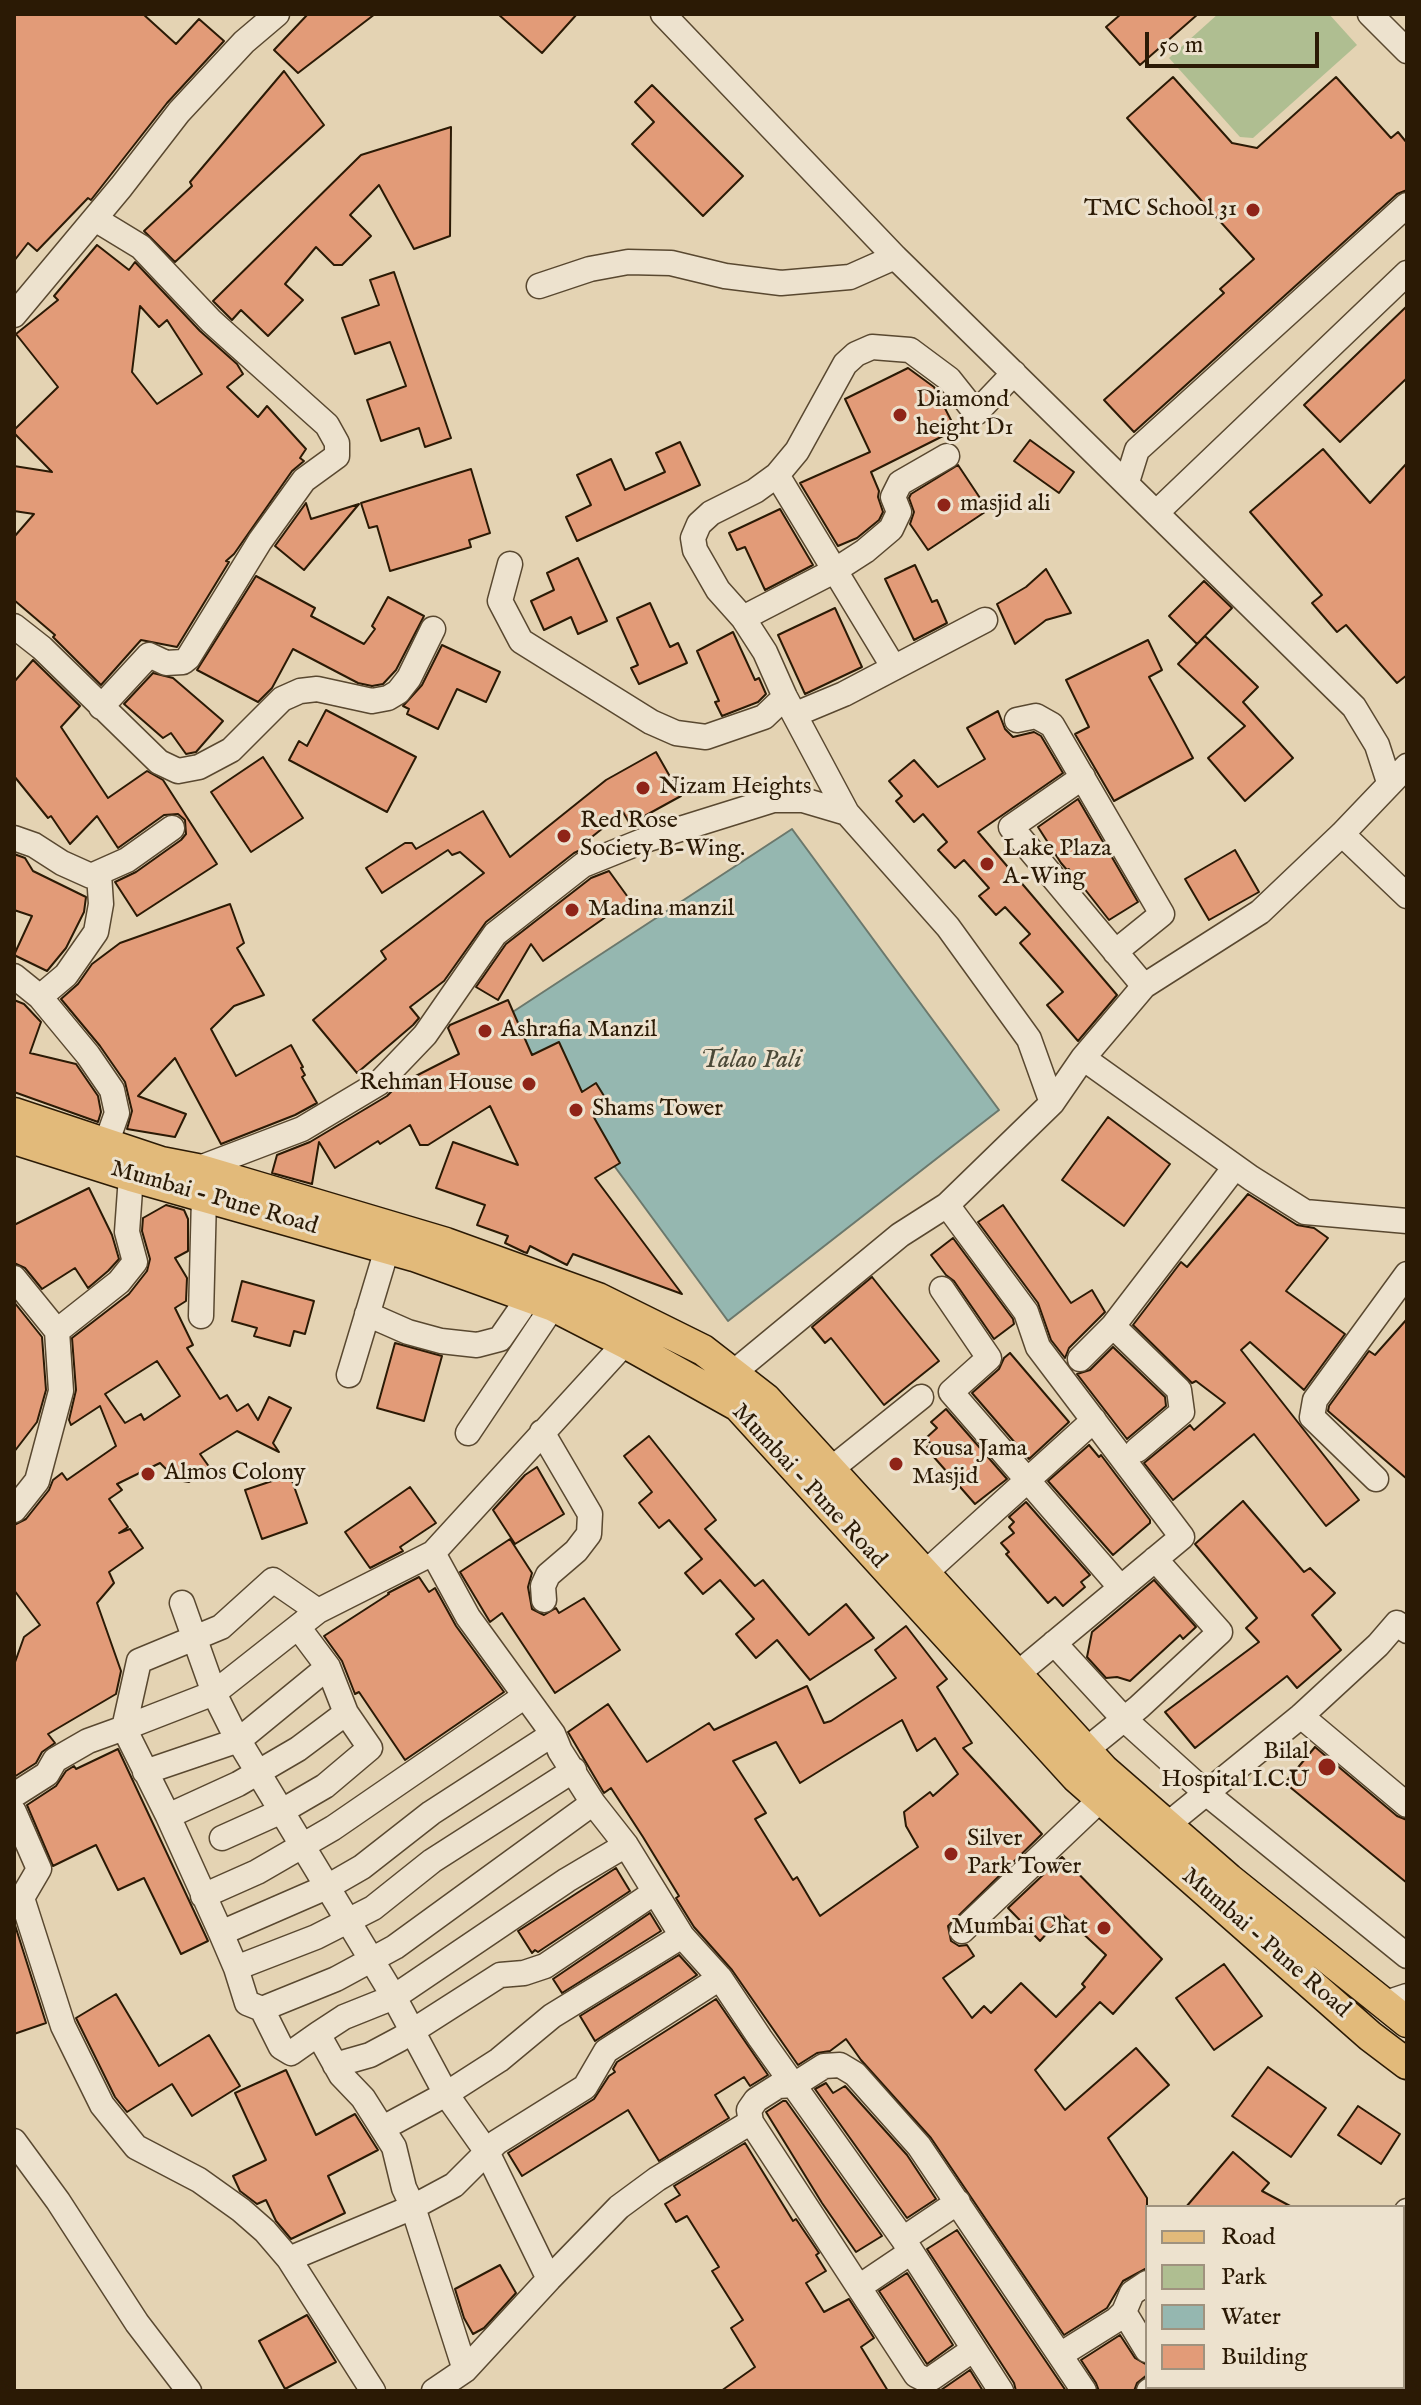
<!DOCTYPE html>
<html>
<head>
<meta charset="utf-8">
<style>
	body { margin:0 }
	#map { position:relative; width:1421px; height:2405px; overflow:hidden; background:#e4d3b3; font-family:"IM FELL English",serif }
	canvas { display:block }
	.frame { position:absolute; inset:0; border:16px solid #2b1a05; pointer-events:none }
	.legend { position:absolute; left:1145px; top:2205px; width:260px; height:184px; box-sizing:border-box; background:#ede2ce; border:2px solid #9f927e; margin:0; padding:10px 14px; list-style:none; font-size:24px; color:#2b1a05 }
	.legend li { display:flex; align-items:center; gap:16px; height:40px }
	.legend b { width:40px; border:2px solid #9f927e }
	.scale { position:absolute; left:1145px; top:32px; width:174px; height:36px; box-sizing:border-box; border:4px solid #2b1a05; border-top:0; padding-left:10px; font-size:24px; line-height:28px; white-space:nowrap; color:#2b1a05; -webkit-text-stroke:6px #ede2ce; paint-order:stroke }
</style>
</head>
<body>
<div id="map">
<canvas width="1421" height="2405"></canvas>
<div class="frame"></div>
<ul class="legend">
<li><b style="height:10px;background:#e2ba7a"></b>Road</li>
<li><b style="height:22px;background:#afbe91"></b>Park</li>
<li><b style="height:22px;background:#95b7b0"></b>Water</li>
<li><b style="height:22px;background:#e29b78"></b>Building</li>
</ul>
<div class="scale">50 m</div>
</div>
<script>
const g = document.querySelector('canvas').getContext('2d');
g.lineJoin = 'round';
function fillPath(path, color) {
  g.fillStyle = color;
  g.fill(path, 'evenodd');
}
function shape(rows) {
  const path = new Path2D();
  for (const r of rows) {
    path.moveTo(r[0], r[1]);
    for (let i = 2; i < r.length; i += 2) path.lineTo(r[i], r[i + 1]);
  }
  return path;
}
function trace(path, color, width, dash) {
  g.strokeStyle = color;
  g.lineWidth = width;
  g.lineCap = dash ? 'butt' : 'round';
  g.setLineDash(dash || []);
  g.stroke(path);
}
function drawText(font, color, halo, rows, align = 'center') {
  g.font = font + ' "IM FELL English",serif';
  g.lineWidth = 6;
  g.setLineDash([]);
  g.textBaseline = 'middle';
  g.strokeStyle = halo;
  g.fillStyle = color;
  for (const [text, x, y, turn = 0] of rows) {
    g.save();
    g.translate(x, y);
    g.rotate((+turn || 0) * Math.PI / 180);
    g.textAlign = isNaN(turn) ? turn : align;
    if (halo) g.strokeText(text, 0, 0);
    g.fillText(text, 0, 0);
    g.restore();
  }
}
fillPath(shape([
	[1218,14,1329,14,1357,45,1253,138,1240,137,1169,58]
]), '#afbe91');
const water = shape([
	[792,829,999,1110,728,1321,505,1017,792,829]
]);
fillPath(water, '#95b7b0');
trace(water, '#6b786c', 2);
const building = shape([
	[14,14,143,14,176,44,199,19,224,41,167,103,91,200,88,198,37,251,28,243,14,261,14,14],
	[308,14,375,14,298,73,274,50,308,14],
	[498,14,577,14,542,53,498,14],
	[1121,14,1198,14,1140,65,1106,27,1121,14],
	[284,71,324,125,175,262,144,231,192,186,190,182,284,71],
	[1173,77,1232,143,1257,148,1336,77,1391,138,1398,132,1407,143,1407,190,1397,194,1134,432,1104,400,1224,293,1220,289,1254,259,1127,118,1173,77],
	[652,85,743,176,703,216,632,144,654,122,635,102,652,85],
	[451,127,450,236,414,249,379,185,350,215,371,236,342,265,334,265,316,247,285,284,303,300,268,336,241,310,232,320,213,301,361,155,451,127],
	[97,245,129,270,135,262,200,331,237,364,243,374,227,387,258,417,267,406,306,449,300,458,304,461,292,471,234,554,226,561,229,562,177,647,141,640,101,685,53,637,55,635,14,600,14,537,34,514,14,511,14,466,52,472,14,433,14,430,58,387,16,334,58,300,54,296,97,245],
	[140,306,159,327,167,320,202,374,157,404,132,372,140,306],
	[394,272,451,438,425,447,419,428,381,441,367,400,406,386,390,342,355,354,342,318,379,305,370,280,394,272],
	[1407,306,1407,378,1340,442,1304,405,1407,306],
	[908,368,934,387,953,424,953,431,871,472,879,491,878,497,883,512,879,520,857,538,838,546,800,483,870,452,845,399,908,368],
	[1030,440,1074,472,1059,493,1014,461,1030,440],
	[680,442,700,485,577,541,566,517,591,505,577,475,611,459,625,490,665,472,656,453,680,442],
	[1323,449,1370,503,1407,463,1407,675,1397,683,1346,625,1337,632,1312,603,1322,595,1250,512,1323,449],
	[958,465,988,510,928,550,910,524,914,512,909,498,911,494,958,465],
	[471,469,490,533,469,540,471,547,390,571,377,526,369,528,361,503,471,469],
	[306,503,311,519,359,504,304,570,275,546,306,503],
	[780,509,813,565,765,590,745,547,737,550,729,533,780,509],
	[578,558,607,621,578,634,571,617,544,630,531,601,554,590,547,573,578,558],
	[915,565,932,602,937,600,947,623,914,640,885,579,915,565],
	[1046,569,1071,613,1046,620,1015,644,997,604,1026,587,1046,569],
	[256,576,315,608,311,616,364,644,375,629,372,626,388,597,424,616,396,670,383,684,372,686,358,683,293,649,272,688,258,702,197,670,256,576],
	[1204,581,1232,608,1197,644,1169,616,1204,581],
	[650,603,670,647,678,643,687,663,639,684,631,668,638,665,617,618,650,603],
	[835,608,862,667,805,694,778,635,835,608],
	[733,632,755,680,759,678,766,694,758,702,722,716,715,702,719,701,697,651,733,632],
	[1205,636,1258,687,1243,702,1293,758,1245,801,1208,758,1245,726,1178,664,1205,636],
	[1148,640,1162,670,1149,677,1193,758,1114,801,1075,734,1089,727,1066,680,1148,640],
	[442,645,500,672,486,702,457,689,438,729,407,714,409,709,403,706,422,685,442,645],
	[33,660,80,706,61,727,108,798,147,771,163,780,217,864,137,916,115,882,136,872,181,840,186,834,185,820,178,814,164,815,118,848,97,816,70,844,51,816,48,818,14,776,14,682,33,660],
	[153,673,173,678,223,721,196,752,186,754,171,733,163,738,124,704,153,673],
	[326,710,416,757,387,812,289,760,299,741,307,746,326,710],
	[998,711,1005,729,1013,737,1034,732,1041,736,1063,773,978,832,1117,995,1078,1041,1047,1005,1063,992,1020,943,1030,934,1005,907,996,915,979,896,989,888,964,860,955,868,938,850,947,842,923,814,914,822,896,801,902,796,889,781,914,760,938,787,985,759,967,728,998,711],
	[656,752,681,796,630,824,623,812,588,840,591,845,574,853,486,922,444,981,410,1007,419,1018,413,1025,357,1073,313,1020,386,959,381,951,484,873,460,852,452,855,448,850,382,893,366,868,405,843,412,843,416,849,483,811,510,857,606,780,656,752],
	[263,757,303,818,251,852,211,792,263,757],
	[1078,799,1138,902,1109,920,1069,869,1067,870,1061,863,1038,827,1078,799],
	[1235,850,1259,892,1209,920,1185,879,1235,850],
	[14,854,25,858,33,871,86,897,84,912,66,948,47,971,14,955,32,916,14,910,14,854],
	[609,871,630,900,543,961,531,944,498,1000,476,987,506,944,591,878,609,871],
	[230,904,244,943,237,948,264,995,234,1006,211,1029,236,1076,291,1045,303,1067,301,1068,305,1075,302,1077,317,1103,295,1115,221,1144,175,1058,138,1096,186,1114,175,1137,127,1129,132,1111,125,1082,100,1046,61,999,78,984,92,964,120,943,230,904],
	[14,1000,24,1004,41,1022,30,1053,76,1064,98,1096,101,1112,98,1122,14,1092,14,1000],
	[508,1000,532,1055,559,1042,582,1092,596,1083,609,1104,592,1114,620,1163,595,1178,682,1294,573,1254,567,1265,530,1246,527,1253,524,1252,505,1243,508,1236,477,1225,485,1205,436,1188,453,1142,518,1165,490,1106,428,1145,420,1145,410,1125,380,1144,378,1141,335,1168,319,1142,312,1184,272,1173,277,1155,310,1142,387,1096,398,1085,459,1054,448,1028,450,1025,508,1000],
	[1108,1117,1170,1164,1124,1226,1062,1180,1108,1117],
	[89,1188,112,1235,119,1259,108,1271,88,1288,75,1268,42,1289,25,1268,14,1263,14,1225,89,1188],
	[1248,1194,1297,1225,1314,1228,1328,1238,1286,1291,1345,1334,1304,1390,1250,1342,1241,1350,1359,1500,1326,1526,1254,1434,1173,1500,1144,1463,1190,1425,1194,1430,1225,1403,1196,1381,1192,1383,1133,1325,1181,1262,1187,1267,1248,1194],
	[166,1205,184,1210,188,1219,188,1251,175,1258,187,1278,186,1301,175,1308,193,1345,187,1348,220,1399,227,1395,237,1411,248,1404,258,1420,269,1397,291,1408,273,1443,279,1452,237,1431,200,1454,210,1468,189,1482,177,1480,160,1463,117,1484,122,1490,109,1499,128,1527,119,1533,130,1529,143,1548,109,1572,114,1583,97,1603,121,1671,116,1694,48,1734,55,1743,42,1752,36,1763,14,1777,14,1665,24,1637,40,1625,14,1590,14,1525,26,1519,49,1490,53,1480,62,1473,67,1480,116,1446,100,1406,71,1425,69,1420,76,1390,72,1338,129,1294,147,1271,150,1259,142,1231,143,1218,166,1205],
	[157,1361,180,1396,144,1420,141,1414,125,1423,105,1394,157,1361],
	[1003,1205,1071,1303,1092,1290,1105,1312,1069,1348,1065,1358,1051,1340,1038,1303,978,1222,1003,1205],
	[953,1238,1013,1319,1014,1324,994,1339,954,1281,946,1275,931,1255,953,1238],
	[872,1277,939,1361,884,1405,831,1338,825,1343,812,1327,872,1277],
	[242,1281,314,1301,305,1334,294,1331,290,1346,254,1336,257,1328,232,1321,242,1281],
	[14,1302,42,1337,46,1390,37,1422,14,1452,14,1302],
	[1407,1319,1407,1479,1328,1411,1329,1406,1369,1351,1375,1355,1407,1319],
	[395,1343,442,1356,424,1421,377,1408,395,1343],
	[1113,1347,1165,1397,1166,1406,1127,1439,1077,1374,1090,1370,1113,1347],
	[1010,1353,1069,1422,1029,1459,972,1393,999,1369,1004,1358,1010,1353],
	[946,1409,1007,1479,975,1504,926,1448,931,1444,926,1438,937,1428,931,1422,946,1409],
	[649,1436,716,1520,705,1529,755,1586,763,1580,809,1635,846,1604,874,1638,810,1680,777,1640,756,1658,736,1634,754,1619,720,1580,703,1594,685,1573,702,1559,669,1520,659,1528,639,1503,652,1492,624,1456,649,1436],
	[1089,1445,1099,1457,1101,1455,1150,1520,1150,1523,1113,1555,1048,1481,1089,1445],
	[537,1467,564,1514,515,1544,493,1510,525,1475,537,1467],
	[290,1475,307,1523,262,1539,245,1490,290,1475],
	[410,1487,436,1523,400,1547,403,1551,370,1568,345,1532,410,1487],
	[1243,1501,1304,1572,1310,1568,1335,1593,1312,1615,1341,1650,1297,1688,1287,1676,1195,1748,1165,1712,1259,1642,1246,1628,1257,1618,1195,1544,1243,1501],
	[1026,1502,1090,1575,1081,1582,1085,1587,1063,1606,1055,1597,1048,1603,1006,1554,1009,1552,1001,1543,1014,1533,1009,1527,1014,1522,1009,1517,1026,1502],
	[510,1539,532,1573,528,1587,532,1609,544,1615,556,1608,559,1613,584,1598,620,1650,555,1693,502,1613,490,1622,460,1572,510,1539],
	[419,1577,429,1592,435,1588,456,1626,504,1692,405,1760,359,1692,355,1694,342,1661,324,1636,389,1594,388,1593,419,1577],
	[1154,1580,1196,1627,1183,1639,1180,1635,1130,1681,1117,1677,1106,1678,1087,1657,1092,1632,1154,1580],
	[906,1626,947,1679,937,1687,972,1743,963,1748,1042,1834,948,1926,951,1941,959,1946,967,1945,974,1956,943,1978,972,2018,984,2006,991,2013,1021,1983,1056,2017,1085,1987,1082,1984,1106,1955,1063,1915,1040,1941,1008,1908,1062,1857,1162,1959,1113,2014,1100,2002,1035,2070,1065,2110,1136,2048,1169,2085,1108,2138,1147,2198,1147,2268,1123,2281,1107,2308,1064,2335,931,2138,861,2060,846,2039,830,2051,817,2053,798,2065,732,1970,694,1927,676,1898,679,1896,643,1837,611,1788,604,1793,568,1732,608,1704,647,1762,709,1723,714,1730,807,1686,824,1723,831,1721,896,1678,875,1650,906,1626],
	[902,1720,917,1751,935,1738,958,1774,933,1796,930,1792,904,1812,906,1826,918,1847,820,1916,797,1877,793,1880,755,1819,766,1813,733,1761,776,1742,800,1783,902,1720],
	[1315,1747,1397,1816,1407,1820,1407,1883,1285,1783,1315,1747],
	[118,1749,208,1941,181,1954,144,1878,118,1890,96,1845,53,1866,27,1805,56,1786,66,1771,74,1766,76,1769,118,1749],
	[616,1868,630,1891,538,1952,535,1950,532,1953,518,1931,616,1868],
	[650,1913,661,1931,562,1993,553,1979,650,1913],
	[14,1922,46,2023,14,2034,14,1922],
	[679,1955,697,1975,595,2041,580,2016,679,1955],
	[1224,1964,1262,2016,1214,2050,1176,1998,1224,1964],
	[116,1994,159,2066,209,2035,240,2086,192,2116,172,2084,127,2112,115,2097,76,2018,116,1994],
	[716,1999,768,2075,750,2086,744,2077,715,2095,729,2118,659,2161,628,2110,522,2176,508,2153,594,2099,609,2076,615,2072,613,2069,617,2062,716,1999],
	[1268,2067,1326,2108,1291,2157,1232,2116,1268,2067],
	[286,2070,316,2135,355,2114,378,2150,328,2176,345,2213,291,2239,276,2221,266,2200,257,2204,240,2191,233,2176,266,2160,235,2093,286,2070],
	[826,2083,833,2093,845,2086,907,2155,936,2199,907,2218,815,2089,826,2083],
	[783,2101,786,2101,882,2236,856,2252,822,2203,766,2112,783,2101],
	[1358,2106,1400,2134,1381,2164,1338,2135,1358,2106],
	[745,2143,793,2221,796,2219,819,2253,816,2255,826,2271,806,2283,824,2312,849,2299,874,2338,861,2347,888,2391,721,2391,755,2367,731,2328,743,2320,712,2271,719,2267,687,2216,676,2222,665,2204,680,2195,674,2186,745,2143],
	[1233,2152,1269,2183,1262,2191,1292,2207,1186,2207,1233,2152],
	[957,2230,1066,2391,1016,2391,1014,2383,927,2249,957,2230],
	[500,2265,516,2293,484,2328,473,2334,464,2318,455,2289,500,2265],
	[907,2273,953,2345,927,2364,879,2291,907,2273],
	[307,2315,336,2362,285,2389,259,2341,307,2315],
	[1120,2335,1135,2358,1147,2365,1147,2375,1137,2383,1134,2391,1099,2391,1096,2383,1081,2360,1120,2335],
	[970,2370,983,2391,939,2391,941,2390,970,2370]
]);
fillPath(building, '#e29b78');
trace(building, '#2b1a05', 2);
const minor = shape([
	[663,14,895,257,1354,707,1377,745,1389,782],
	[1370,14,1407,51],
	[95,219,141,247,211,321,327,425,337,443,337,456,304,480,260,541,188,658,183,662,166,663,149,655,101,707],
	[539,286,590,269,628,262,671,263,725,276,781,283,850,277,895,257],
	[14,315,121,187,179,112,244,42,277,14],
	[777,475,894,668],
	[1127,482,1137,450,1407,205],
	[1157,512,1407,273],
	[510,564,500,601,521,641,651,722,676,733,706,737,764,717,785,697],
	[743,618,834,571,865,551,891,529,899,512,893,497,900,483,947,456],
	[14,626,42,648,159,762,178,771,199,767,231,750,282,699,300,691,317,689,372,701,388,698,398,692,409,678,433,629],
	[796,714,844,694,985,620],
	[1017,720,1036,716,1052,725,1162,914,1115,952],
	[1083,777,1011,827,1144,986],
	[847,813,785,697,765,652,743,618,718,590,695,550,693,538,699,524,711,513,755,491,777,475,797,451,845,364,856,354,872,347,910,350,949,379,976,413,1014,373],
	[1342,834,1407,896],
	[14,838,34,845,62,863,91,876,127,860,172,828],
	[14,976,40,997,88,1055,112,1090,117,1113,106,1144],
	[40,997,66,975,96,932,101,904,99,874],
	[1083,1058,1251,1178,1305,1212,1407,1221],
	[197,1169,302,1129,379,1083,425,1035,495,934,583,865,645,840,773,800,803,800,847,813,948,927,1029,1039,1052,1103],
	[947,1205,1026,1312,1038,1347,1182,1537,1016,1675],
	[14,1278,57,1331],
	[942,1289,989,1358,951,1392,1121,1588],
	[367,1314,408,1332,441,1341,477,1345,500,1339,529,1297],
	[201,1316,204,1197],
	[1113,1326,1179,1390,1182,1412,1137,1450],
	[636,1331,433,1553,468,1617,553,1734,560,1751,593,1803,626,1845,682,1936,720,1978,760,2038,903,2239,1001,2391],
	[1080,1359,1113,1326,1235,1167],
	[349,1375,387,1249],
	[719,1381,733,1373,900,1235,947,1205,1052,1103,1083,1058,1144,986,1260,912,1342,834,1407,766],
	[542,1432,590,1514,589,1534,576,1551,548,1575,543,1586,544,1600],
	[468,1433,553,1306],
	[830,1470,921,1397],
	[1376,1479,1312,1417,1315,1400,1407,1274],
	[14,1510,37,1481,61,1391,57,1331,119,1282,135,1262,127,1232,131,1176],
	[924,1574,1094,1420],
	[182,1603,214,1693,233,1731,394,1997,446,2094,487,2152,549,2279,465,2370,434,2391],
	[318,1611,214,1693,124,1728,168,1816,221,1933,236,1968,247,2003,262,2009,281,2047,291,2053,318,2034,341,2075,363,2098,394,2147,404,2188,413,2207,465,2370],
	[1054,1643,1124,1719,1206,1793,1407,1956],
	[1301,1716,1407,1805],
	[1086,1750,1139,1707,1220,1632,1155,1559],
	[145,1772,239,1740,328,1667],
	[14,1795,47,1774,55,1760,88,1741,124,1728,139,1661,221,1627,273,1580,318,1611,433,1553],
	[14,1812,39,1869,22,1898,63,2026,102,2105,136,2147,199,2180,241,2210,265,2231,289,2259,373,2391],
	[168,1816,238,1784,298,1749,346,1713],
	[1167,1825,1301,1716,1378,1645,1397,1623,1407,1631],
	[222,1838,282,1811,325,1786,370,1748,346,1713,328,1667,298,1627],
	[203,1896,257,1872,333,1828,525,1696],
	[962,1931,1101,1799],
	[221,1933,329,1886,362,1867,431,1813,553,1734],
	[236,1968,316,1937,373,1908,432,1861,574,1770],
	[1383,2004,1407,1996],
	[262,2009,336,1979,395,1947,593,1803],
	[318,2034,344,2017,394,1997,567,1880,626,1845],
	[335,2065,370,2055,400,2039,500,1975,524,1973,545,1966,655,1892],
	[751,2122,749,2110,756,2100,778,2086,794,2085,824,2066,840,2065,855,2074,919,2146,1084,2391],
	[383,2128,446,2094,499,2060,552,2016,682,1936],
	[14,2141,58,2201,137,2323,189,2391],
	[1403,2217,1407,2211],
	[903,2239,958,2202],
	[289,2259,413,2207,454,2185,497,2142,585,2087,606,2051,720,1978],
	[549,2279,619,2207,657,2179,751,2122,916,2375,926,2380,932,2378,974,2349],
	[859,2287,911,2252],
	[1124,2312,1147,2350],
	[1060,2355,1116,2320,1124,2312,1132,2293,1147,2283],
	[1277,2387,1278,2391],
	[1303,2387,1319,2391],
	[1149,2391,1156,2387]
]);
const major = shape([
	[14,1113,161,1162,197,1169,446,1243,598,1298,703,1350,766,1399,1104,1770,1229,1879,1407,2022],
	[14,1139,131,1176,414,1256,553,1306,627,1344,738,1406,1076,1777,1370,2036,1407,2064]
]);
trace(minor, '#594830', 27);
trace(major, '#2b1a05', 33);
trace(minor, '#ede2ce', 24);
trace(major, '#e2ba7a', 30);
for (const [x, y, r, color] of [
	[1253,210,8,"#8f2418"],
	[900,415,8,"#8f2418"],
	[944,505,8,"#8f2418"],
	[643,788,8,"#8f2418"],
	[564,836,8,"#8f2418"],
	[987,864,8,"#8f2418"],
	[572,910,8,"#8f2418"],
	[485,1031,8,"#8f2418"],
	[529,1084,8,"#8f2418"],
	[576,1110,8,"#8f2418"],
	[896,1464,8,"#8f2418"],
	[148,1474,8,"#8f2418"],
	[1327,1767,10,"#8f2418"],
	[951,1854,8,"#8f2418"],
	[1104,1928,8,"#8f2418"]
]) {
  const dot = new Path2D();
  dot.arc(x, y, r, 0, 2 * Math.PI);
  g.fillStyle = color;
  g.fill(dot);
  trace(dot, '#ede2ce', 3);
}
drawText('24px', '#2b1a05', '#ede2ce', [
	["TMC School 31",1237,210,"right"],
	["Diamond",916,401],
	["height D1",916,429],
	["masjid ali",960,505],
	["Nizam Heights",659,788],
	["Red Rose",580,822],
	["Society B-Wing.",580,850],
	["Lake Plaza",1003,850],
	["A-Wing",1003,878],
	["Madina manzil",588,910],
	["Ashrafia Manzil",501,1031],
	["Rehman House",513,1084,"right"],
	["Shams Tower",592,1110],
	["Kousa Jama",912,1450],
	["Masjid",912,1478],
	["Almos Colony",164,1474],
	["Bilal",1309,1753,"right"],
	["Hospital I.C.U",1309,1781,"right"],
	["Silver",967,1840],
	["Park Tower",967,1868],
	["Mumbai Chat",1088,1928,"right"]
], 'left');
drawText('24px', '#2b1a05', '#ede2ce', [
	["Mumbai - Pune Road",214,1199,16],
	["Mumbai - Pune Road",808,1487,47],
	["Mumbai - Pune Road",1265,1944,41]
]);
drawText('italic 26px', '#4b4938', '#ede2ce', [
	["Talao Pali",751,1062]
]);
</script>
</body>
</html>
